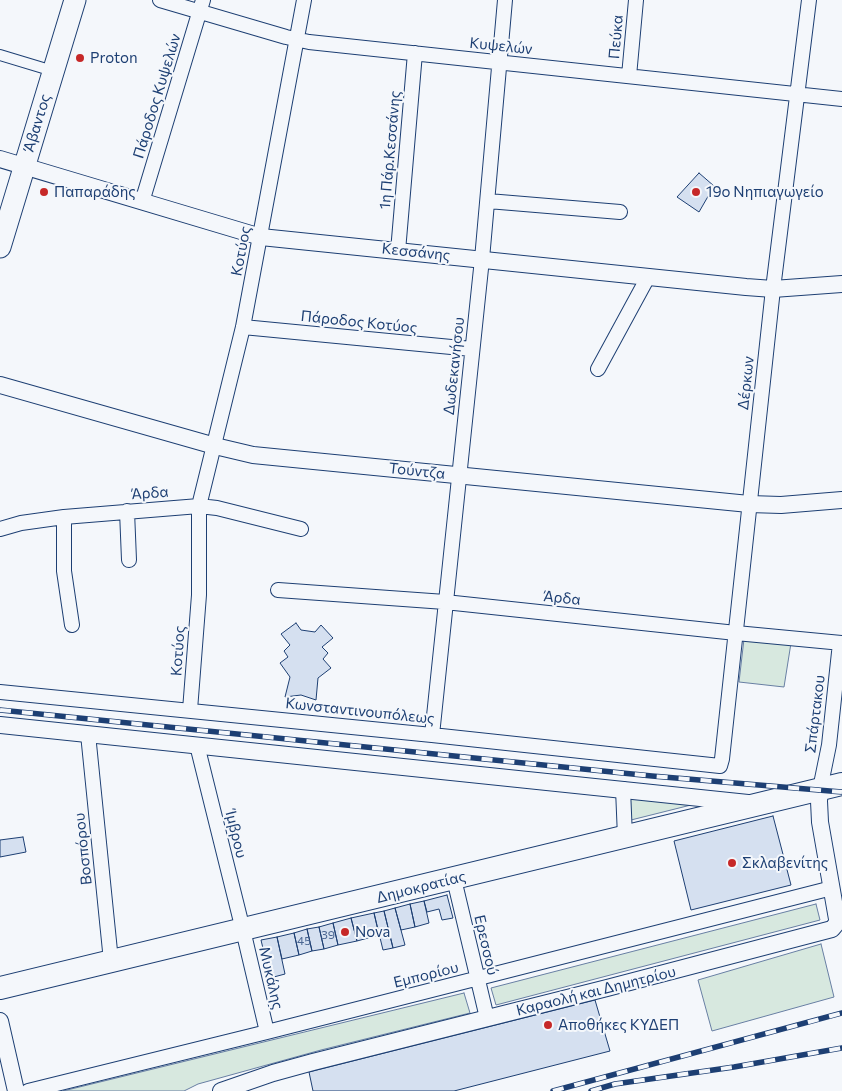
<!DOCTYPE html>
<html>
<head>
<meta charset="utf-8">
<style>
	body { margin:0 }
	canvas { display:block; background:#f4f7fb }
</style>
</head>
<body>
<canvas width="842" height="1091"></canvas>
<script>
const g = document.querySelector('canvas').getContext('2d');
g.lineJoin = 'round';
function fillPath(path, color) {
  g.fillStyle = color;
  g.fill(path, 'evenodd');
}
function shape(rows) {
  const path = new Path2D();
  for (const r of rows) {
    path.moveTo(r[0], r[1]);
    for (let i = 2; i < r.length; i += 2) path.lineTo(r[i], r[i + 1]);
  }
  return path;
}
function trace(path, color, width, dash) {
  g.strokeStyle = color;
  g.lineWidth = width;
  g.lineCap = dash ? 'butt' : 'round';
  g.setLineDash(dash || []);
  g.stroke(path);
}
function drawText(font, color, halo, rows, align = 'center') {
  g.font = font + ' Commissioner,sans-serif';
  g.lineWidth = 4;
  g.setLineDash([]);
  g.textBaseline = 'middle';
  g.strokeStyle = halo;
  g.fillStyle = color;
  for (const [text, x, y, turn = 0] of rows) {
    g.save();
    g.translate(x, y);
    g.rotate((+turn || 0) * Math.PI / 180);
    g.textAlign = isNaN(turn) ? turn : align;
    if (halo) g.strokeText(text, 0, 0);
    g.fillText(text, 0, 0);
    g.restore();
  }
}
const green = shape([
	[744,639,791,643,784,687,739,682,744,639],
	[630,798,691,805,631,820,630,798],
	[816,904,820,920,496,1005,491,988,816,904],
	[821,944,834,997,712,1031,698,980,821,944],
	[464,993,470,1013,321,1050,198,1084,184,1091,63,1091,464,993]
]);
fillPath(green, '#d7e8df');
trace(green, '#687fa3', 1);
const building = shape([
	[699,173,714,186,699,212,677,197,699,173],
	[296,623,301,630,315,632,321,625,333,638,322,647,328,653,323,659,331,668,318,678,316,700,301,695,285,697,290,677,280,663,288,657,284,651,290,645,281,634,296,623],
	[773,816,791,885,691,910,674,841,773,816],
	[23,837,26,852,0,857,0,840,23,837],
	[447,895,453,918,442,920,439,909,427,912,424,901,447,895],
	[424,901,429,923,415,927,410,904,424,901],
	[410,904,415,927,401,930,395,908,410,904],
	[395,908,405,945,393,948,384,911,395,908],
	[384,911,393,948,383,950,374,913,384,911],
	[374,913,379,935,357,941,351,918,374,913],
	[351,918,357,941,338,945,333,923,351,918],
	[333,923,338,945,324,949,319,927,333,923],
	[319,927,324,949,312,951,307,929,319,927],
	[307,929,312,951,299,955,294,933,307,929],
	[294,933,299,955,282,959,277,937,294,933],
	[277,937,285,974,270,978,261,940,277,937],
	[595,1000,610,1051,454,1091,313,1091,309,1072,595,1000]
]);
fillPath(building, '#d5e0f0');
trace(building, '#1d3f73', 1);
const pedestrian = shape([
	[0,55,53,71]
]);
const minor = shape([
	[160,0,286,37,309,42,842,99],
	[629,76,636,0],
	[488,201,620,212],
	[142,202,203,0],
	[398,251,415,53],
	[243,327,472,349],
	[598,369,648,277],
	[127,511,129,560],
	[64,517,64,571,72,625],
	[0,529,21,523,64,517,199,506,217,508,301,529],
	[278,590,445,602,736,633,842,643],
	[0,692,432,735,720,766,722,759,773,289,809,0],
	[190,710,199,595,199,506,243,327,304,0],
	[88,734,111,961],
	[432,735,482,259,505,0],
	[197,745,243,930,267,1032],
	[623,789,625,837],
	[820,789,829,745,840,643],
	[454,879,487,1018],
	[28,1091,267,1032,832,888]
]);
const tertiary = shape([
	[0,159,261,237,746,287,773,289,842,284],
	[0,385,215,446,253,455,749,504,781,505,842,500],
	[0,725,748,803],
	[0,1021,16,1091],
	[221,1091,273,1073,313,1062,607,988,832,929,837,923,837,919,820,822,819,801,820,789]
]);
const primary = shape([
	[0,247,75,0]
]);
const trunk = shape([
	[0,988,842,784]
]);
trace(pedestrian, '#1d3f73', 12);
trace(minor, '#1d3f73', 16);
trace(tertiary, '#1d3f73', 18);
trace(primary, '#1d3f73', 23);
trace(trunk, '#1d3f73', 24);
trace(pedestrian, '#f4f7fb', 10);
trace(minor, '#f4f7fb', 14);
trace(tertiary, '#f4f7fb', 16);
trace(primary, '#f4f7fb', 21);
trace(trunk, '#f4f7fb', 22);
const rail = shape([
	[0,710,652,776,842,792],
	[553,1091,842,1013],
	[591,1091,615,1084,734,1067,842,1048]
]);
trace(rail, '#1d3f73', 5.5);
trace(rail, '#f4f7fb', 4, [11]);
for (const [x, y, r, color] of [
	[80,58,5,"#c62828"],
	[44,192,5,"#c62828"],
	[696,192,5,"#c62828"],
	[732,863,5,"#c62828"],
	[345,932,5,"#c62828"],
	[548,1025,5,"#c62828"]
]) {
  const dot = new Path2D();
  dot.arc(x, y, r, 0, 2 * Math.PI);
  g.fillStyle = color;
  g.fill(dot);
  trace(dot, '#f4f7fb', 2);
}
drawText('12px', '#4b6792', null, [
	["39",328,935],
	["45",304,941]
]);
drawText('15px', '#1d3f73', '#f4f7fb', [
	["Πεύκα",616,37,-85],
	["Κυψελών",501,46,6],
	["Πάροδος Κυψελών",157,96,-73],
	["Άβαντος",37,123,-73],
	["1η Πάρ.Κεσσάνης",390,150,-85],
	["Κοτύος",241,251,-79],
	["Κεσσάνης",416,252,6],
	["Πάροδος Κοτύος",359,322,6],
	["Δωδεκανήσου",454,366,-84],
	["Δέρκων",746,383,-84],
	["Τούντζα",417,471,6],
	["Άρδα",150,493,-4],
	["Άρδα",562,598,6],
	["Κοτύος",178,651,-86],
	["Κωνσταντινουπόλεως",360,711,6],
	["Σπάρτακου",815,714,-83],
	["Ίμβρου",236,834,76],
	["Βοσπόρου",83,849,-96],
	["Δημοκρατίας",421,887,-14],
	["Ερεσσού",486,945,77],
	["Εμπορίου",426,975,-14],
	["Μυκάλης",271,978,77],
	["Καραολή και Δημητρίου",596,991,-14]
]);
drawText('15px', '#1d3f73', '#f4f7fb', [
	["Proton",90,58],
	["Παπαράδης",54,192],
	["19ο Νηπιαγωγείο",706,192],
	["Σκλαβενίτης",742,863],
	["Nova",355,932],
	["Αποθήκες ΚΥΔΕΠ",558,1025]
], 'left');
</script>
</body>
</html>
